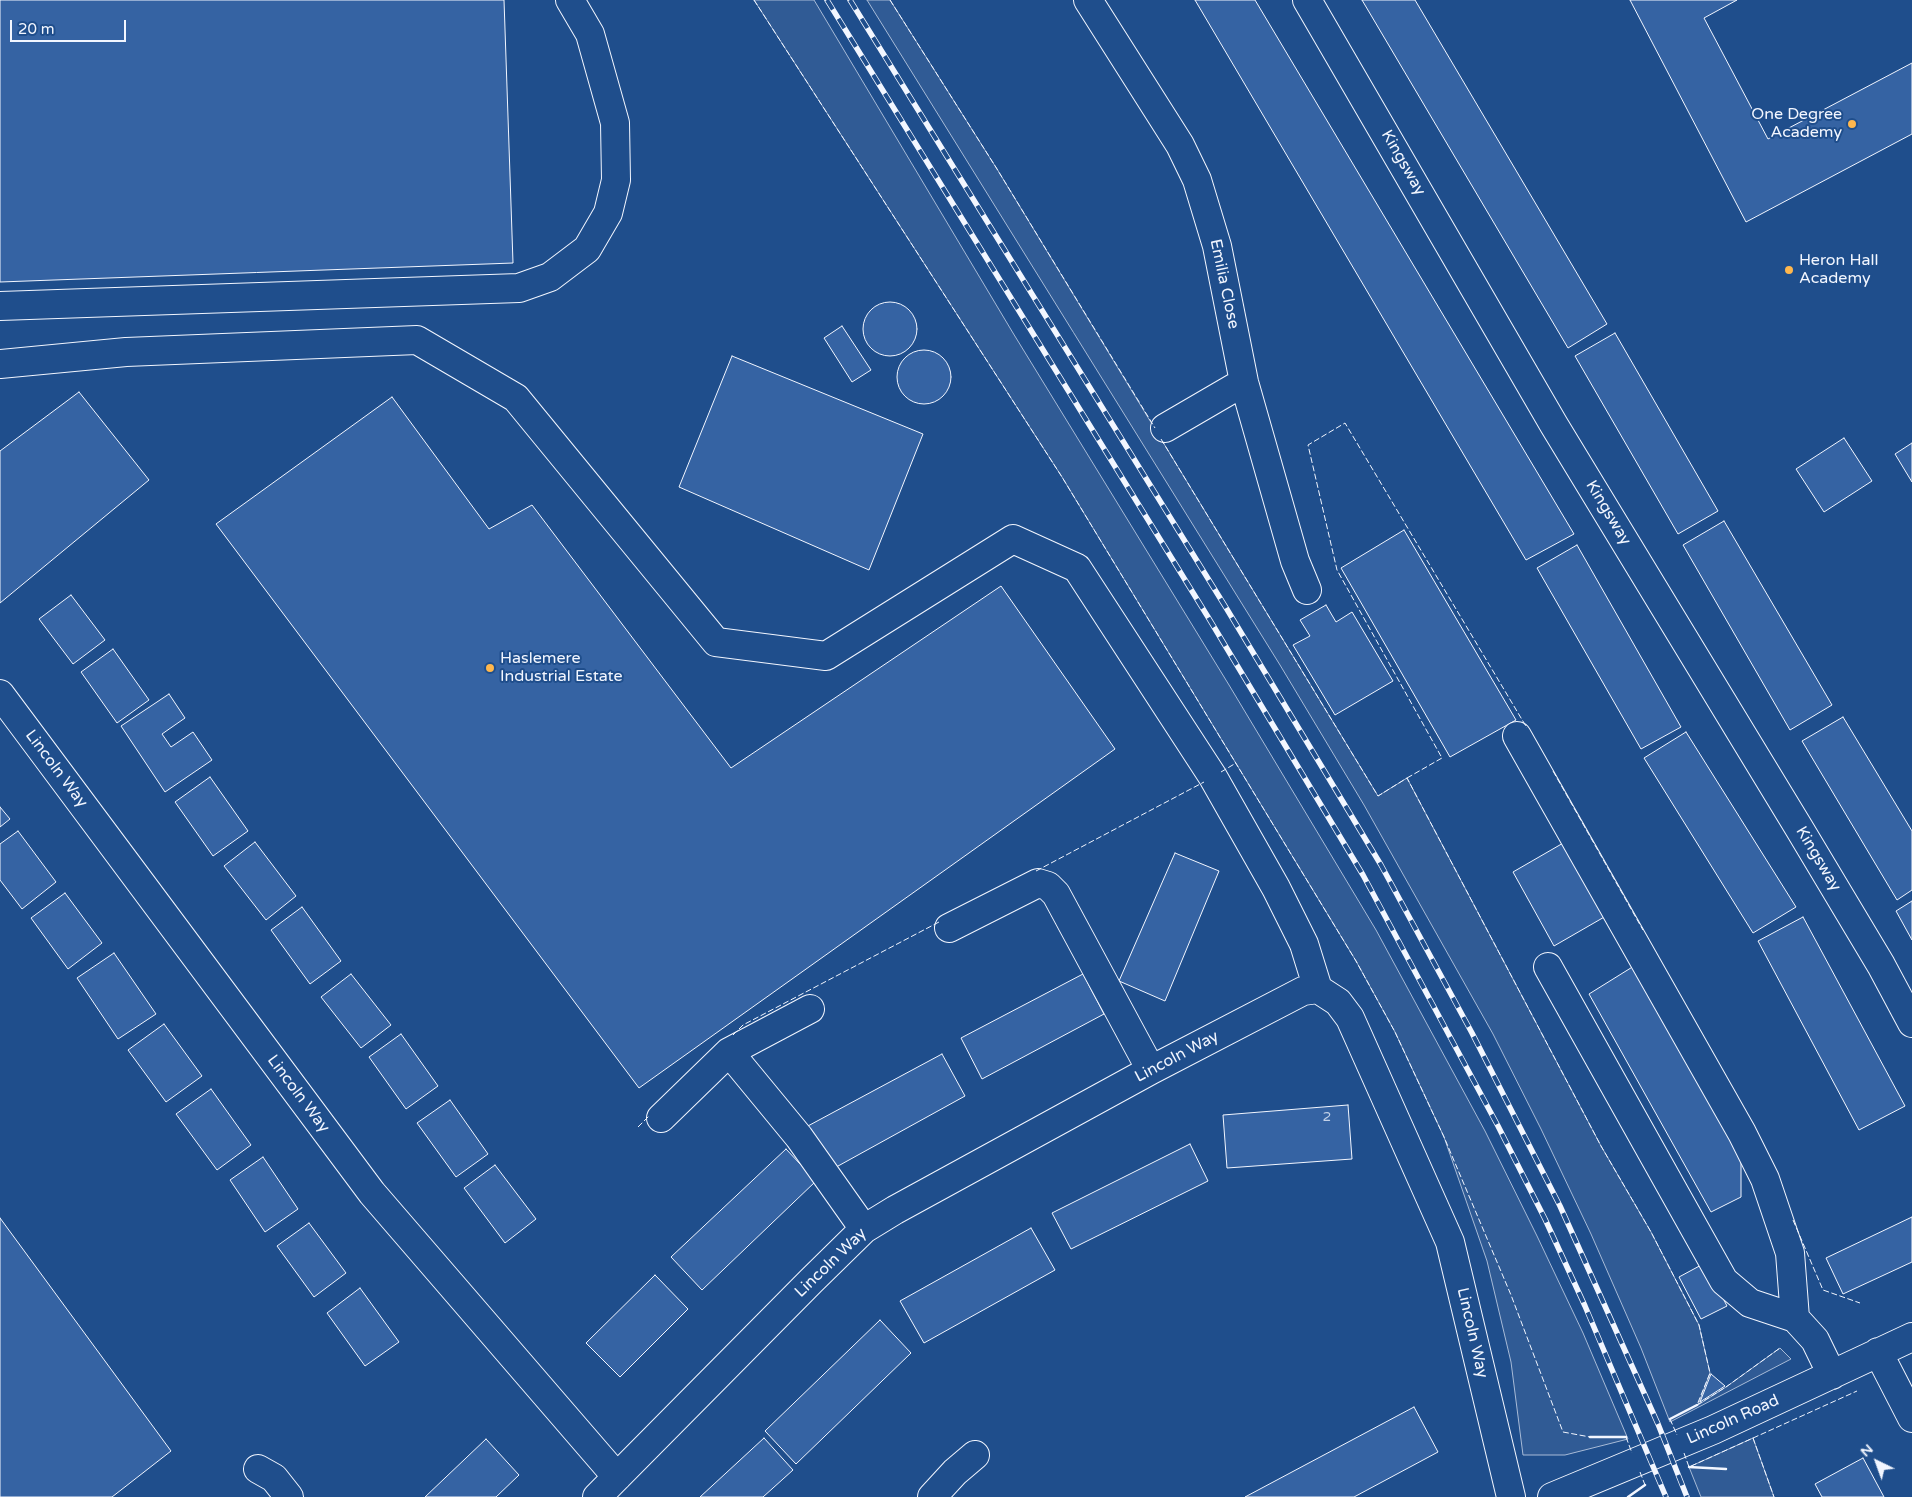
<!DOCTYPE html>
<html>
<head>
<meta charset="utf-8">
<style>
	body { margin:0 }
	#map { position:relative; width:1912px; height:1497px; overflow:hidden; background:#1f4e8c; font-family:"Varela Round",sans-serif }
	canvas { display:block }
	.north { position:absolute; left:1852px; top:1437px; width:50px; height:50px; -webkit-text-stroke:4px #1f4e8c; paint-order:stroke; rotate:318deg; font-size:14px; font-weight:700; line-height:20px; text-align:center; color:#f2f6ff }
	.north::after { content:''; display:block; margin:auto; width:18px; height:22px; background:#f2f6ff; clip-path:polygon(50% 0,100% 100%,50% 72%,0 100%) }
	.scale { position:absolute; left:10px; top:20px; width:116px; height:22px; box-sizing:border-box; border:2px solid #f2f6ff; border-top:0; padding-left:6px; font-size:15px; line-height:18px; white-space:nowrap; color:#f2f6ff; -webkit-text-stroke:4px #1f4e8c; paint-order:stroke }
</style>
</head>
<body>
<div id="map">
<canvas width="1912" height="1497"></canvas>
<div class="north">N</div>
<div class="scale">20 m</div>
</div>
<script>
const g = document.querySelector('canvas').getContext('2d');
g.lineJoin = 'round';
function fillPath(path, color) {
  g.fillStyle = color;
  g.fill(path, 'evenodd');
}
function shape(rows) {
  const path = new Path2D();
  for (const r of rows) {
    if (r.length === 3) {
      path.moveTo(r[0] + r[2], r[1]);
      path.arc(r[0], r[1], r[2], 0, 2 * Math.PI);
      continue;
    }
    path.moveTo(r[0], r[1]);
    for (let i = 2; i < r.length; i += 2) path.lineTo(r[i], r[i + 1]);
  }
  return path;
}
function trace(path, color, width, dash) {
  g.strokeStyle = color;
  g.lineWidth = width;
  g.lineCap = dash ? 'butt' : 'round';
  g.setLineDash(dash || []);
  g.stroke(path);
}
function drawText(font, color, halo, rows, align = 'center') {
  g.font = font + ' "Varela Round",sans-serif';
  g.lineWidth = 4;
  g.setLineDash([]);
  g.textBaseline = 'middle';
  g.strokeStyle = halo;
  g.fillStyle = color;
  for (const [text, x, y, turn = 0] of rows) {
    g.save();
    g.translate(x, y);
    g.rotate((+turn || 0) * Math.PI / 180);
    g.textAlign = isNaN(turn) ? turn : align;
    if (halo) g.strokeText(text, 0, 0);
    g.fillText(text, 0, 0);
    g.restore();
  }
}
const green = shape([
	[754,0,814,0,1013,333,1229,685,1376,930,1485,1131,1537,1236,1583,1333,1628,1439,1565,1455,1523,1455,1511,1362,1487,1261,1444,1137,1395,1032,1356,961,1062,477,754,0],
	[867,0,890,0,997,169,1378,796,1407,778,1601,1146,1651,1232,1699,1325,1710,1373,1698,1405,1726,1387,1780,1348,1791,1359,1670,1422,1641,1348,1591,1234,1541,1129,1493,1034,1364,805,1280,665,867,0],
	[1753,1438,1774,1497,1701,1497,1689,1467,1753,1438]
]);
fillPath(green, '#305b95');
trace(green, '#a8bbd7', 1);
const building = shape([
	[0,0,504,0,513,263,0,282,0,0],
	[1195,0,1255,0,1574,534,1526,560,1195,0],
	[1362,0,1415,0,1607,324,1568,348,1362,0],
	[1630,0,1737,0,1704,18,1768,139,1912,63,1912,134,1746,222,1630,0],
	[890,329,27],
	[842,326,871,370,852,382,824,338,842,326],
	[1615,333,1718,511,1678,534,1575,356,1615,333],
	[924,377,27],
	[732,356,923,434,869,570,679,487,732,356],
	[79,392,149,480,0,603,0,451,79,392],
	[392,397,489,529,532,505,731,768,1001,586,1115,749,639,1088,216,524,392,397],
	[1844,438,1872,481,1824,512,1796,469,1844,438],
	[1912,443,1912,482,1895,454,1912,443],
	[1724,521,1832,705,1790,730,1683,545,1724,521],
	[1404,530,1516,720,1450,757,1341,568,1404,530],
	[1577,545,1681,727,1641,749,1537,568,1577,545],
	[71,595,105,640,73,664,39,619,71,595],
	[1326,605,1336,622,1352,612,1393,681,1335,715,1293,645,1310,636,1300,620,1326,605],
	[113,649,149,700,117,723,81,672,113,649],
	[169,694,185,718,162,734,171,747,193,732,212,760,165,792,121,726,169,694],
	[1843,717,1912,831,1912,890,1897,900,1802,741,1843,717],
	[1686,732,1796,907,1753,933,1644,758,1686,732],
	[210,777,248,831,213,856,175,802,210,777],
	[0,807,10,819,0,827,0,807],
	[18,831,56,882,22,909,0,880,0,844,18,831],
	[255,842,296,896,266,920,224,866,255,842],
	[1565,842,1606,916,1554,946,1513,872,1565,842],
	[1175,853,1219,871,1165,1001,1119,981,1175,853],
	[65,893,102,943,68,969,31,918,65,893],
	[1912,901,1912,940,1896,911,1912,901],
	[302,907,341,961,310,984,271,930,302,907],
	[1803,917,1905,1106,1859,1130,1758,941,1803,917],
	[114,953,156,1014,118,1039,77,978,114,953],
	[1634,966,1741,1158,1741,1197,1711,1212,1589,994,1634,966],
	[351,974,391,1025,361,1048,321,997,351,974],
	[1083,974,1104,1014,982,1079,961,1038,1083,974],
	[164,1024,202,1076,166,1102,128,1050,164,1024],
	[401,1034,438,1086,406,1109,369,1057,401,1034],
	[942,1054,965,1096,829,1171,806,1127,942,1054],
	[211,1089,251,1145,217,1170,176,1114,211,1089],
	[450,1100,488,1154,456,1177,417,1123,450,1100],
	[1348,1105,1352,1159,1227,1168,1223,1115,1348,1105],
	[1190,1144,1208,1181,1071,1249,1052,1213,1190,1144],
	[786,1149,816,1181,702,1290,671,1257,786,1149],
	[263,1157,298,1209,265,1232,230,1180,263,1157],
	[495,1165,536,1219,505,1243,464,1188,495,1165],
	[1912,1217,1912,1262,1843,1294,1826,1258,1912,1217],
	[0,1218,171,1451,112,1497,0,1497,0,1218],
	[309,1223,346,1273,314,1297,277,1246,309,1223],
	[1031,1228,1055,1270,924,1343,900,1301,1031,1228],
	[1705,1263,1727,1306,1701,1319,1679,1277,1705,1263],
	[655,1275,688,1309,620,1377,586,1343,655,1275],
	[360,1288,399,1342,365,1366,327,1313,360,1288],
	[880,1320,911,1353,796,1464,765,1431,880,1320],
	[1711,1374,1725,1386,1700,1402,1711,1374],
	[1414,1407,1438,1452,1354,1497,1245,1497,1414,1407],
	[764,1438,793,1470,763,1497,700,1497,764,1438],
	[486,1439,519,1475,496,1497,425,1497,486,1439],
	[1863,1458,1884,1497,1822,1497,1815,1484,1863,1458]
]);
fillPath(building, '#3563a3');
trace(building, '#f2f6ff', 1);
const minor = shape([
	[1088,0,1180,145,1197,180,1217,246,1244,382,1295,561,1307,590],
	[1307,0,1554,425,1799,828,1881,965,1912,1023],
	[0,306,519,288,550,277,587,249,608,213,616,180,615,123,590,34,570,0],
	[0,364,126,352,417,340,516,398,716,642,826,656,1013,539,1077,568,1213,777,1276,888,1304,944,1318,989],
	[1165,428,1244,382],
	[0,694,372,1193,617,1477],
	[1517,736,1742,1133,1765,1179,1790,1253,1795,1318],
	[949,928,1038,883,1048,886,1056,894,1151,1070],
	[1548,967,1724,1281,1750,1303,1795,1318,1815,1340,1832,1375],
	[729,1052,799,1137,864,1229],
	[661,1118,729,1052,810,1009],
	[1878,1352,1912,1418],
	[258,1469,274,1478,289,1497],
	[597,1497,811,1281,864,1229,895,1210,1151,1070,1303,991,1318,989,1338,1002,1350,1018,1450,1242,1511,1497],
	[932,1497,955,1472,975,1455],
	[1552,1497,1713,1430,1912,1337]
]);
trace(minor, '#f2f6ff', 30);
trace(minor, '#1f4e8c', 28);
const rail = shape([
	[827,0,1208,617,1363,875,1498,1126,1545,1219,1585,1306,1666,1497],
	[850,0,1225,606,1381,865,1472,1033,1560,1206,1658,1424,1687,1497]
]);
trace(rail, '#f2f6ff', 5.5);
trace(rail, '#1f4e8c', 4, [11]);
trace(shape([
	[754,0,1062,477,1356,961,1395,1032,1444,1137,1511,1295,1563,1432,1590,1437],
	[890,0,997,169,1155,428],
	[1161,439,1378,796,1407,778,1601,1146,1651,1232,1699,1325,1710,1373,1697,1405],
	[1553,771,1643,930],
	[1221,772,1236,763],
	[1407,778,1442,758,1337,570,1308,445,1345,423,1527,728],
	[1036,871,1204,782],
	[733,1035,743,1025,939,922],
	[638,1127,650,1115],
	[1793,1220,1823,1290,1860,1303],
	[1697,1405,1726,1387,1780,1348],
	[1670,1419,1677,1435],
	[1626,1437,1632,1453],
	[1753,1438,1774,1497],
	[1684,1453,1689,1467,1857,1391],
	[1640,1472,1645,1485]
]), '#f2f6ff', 1, [6, 2.5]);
trace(shape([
	[1670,1419,1697,1405],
	[1590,1437,1626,1437],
	[1689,1467,1726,1469],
	[1628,1497,1645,1485]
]), '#f2f6ff', 2.5);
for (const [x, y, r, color] of [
	[1852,124,5,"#ffb74d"],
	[1789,270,5,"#ffb74d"],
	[490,668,5,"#ffb74d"]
]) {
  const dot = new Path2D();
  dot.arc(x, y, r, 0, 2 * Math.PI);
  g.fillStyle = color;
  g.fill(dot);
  trace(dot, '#1f4e8c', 2);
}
drawText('14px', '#c3d1e8', null, [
	["2",1327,1117]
]);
drawText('16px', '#f2f6ff', '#1f4e8c', [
	["One Degree",1842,115,"right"],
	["Academy",1842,133,"right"],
	["Heron Hall",1799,261],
	["Academy",1799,279],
	["Haslemere",500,659],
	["Industrial Estate",500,677]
], 'left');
drawText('16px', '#f2f6ff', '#1f4e8c', [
	["Kingsway",1403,163,60],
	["Emilia Close",1224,284,78],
	["Kingsway",1608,513,59],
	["Lincoln Way",56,769,53],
	["Kingsway",1818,859,59],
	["Lincoln Way",1177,1057,-28],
	["Lincoln Way",298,1094,53],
	["Lincoln Way",831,1263,-44],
	["Lincoln Way",1472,1333,77],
	["Lincoln Road",1733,1420,-24]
]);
</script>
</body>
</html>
